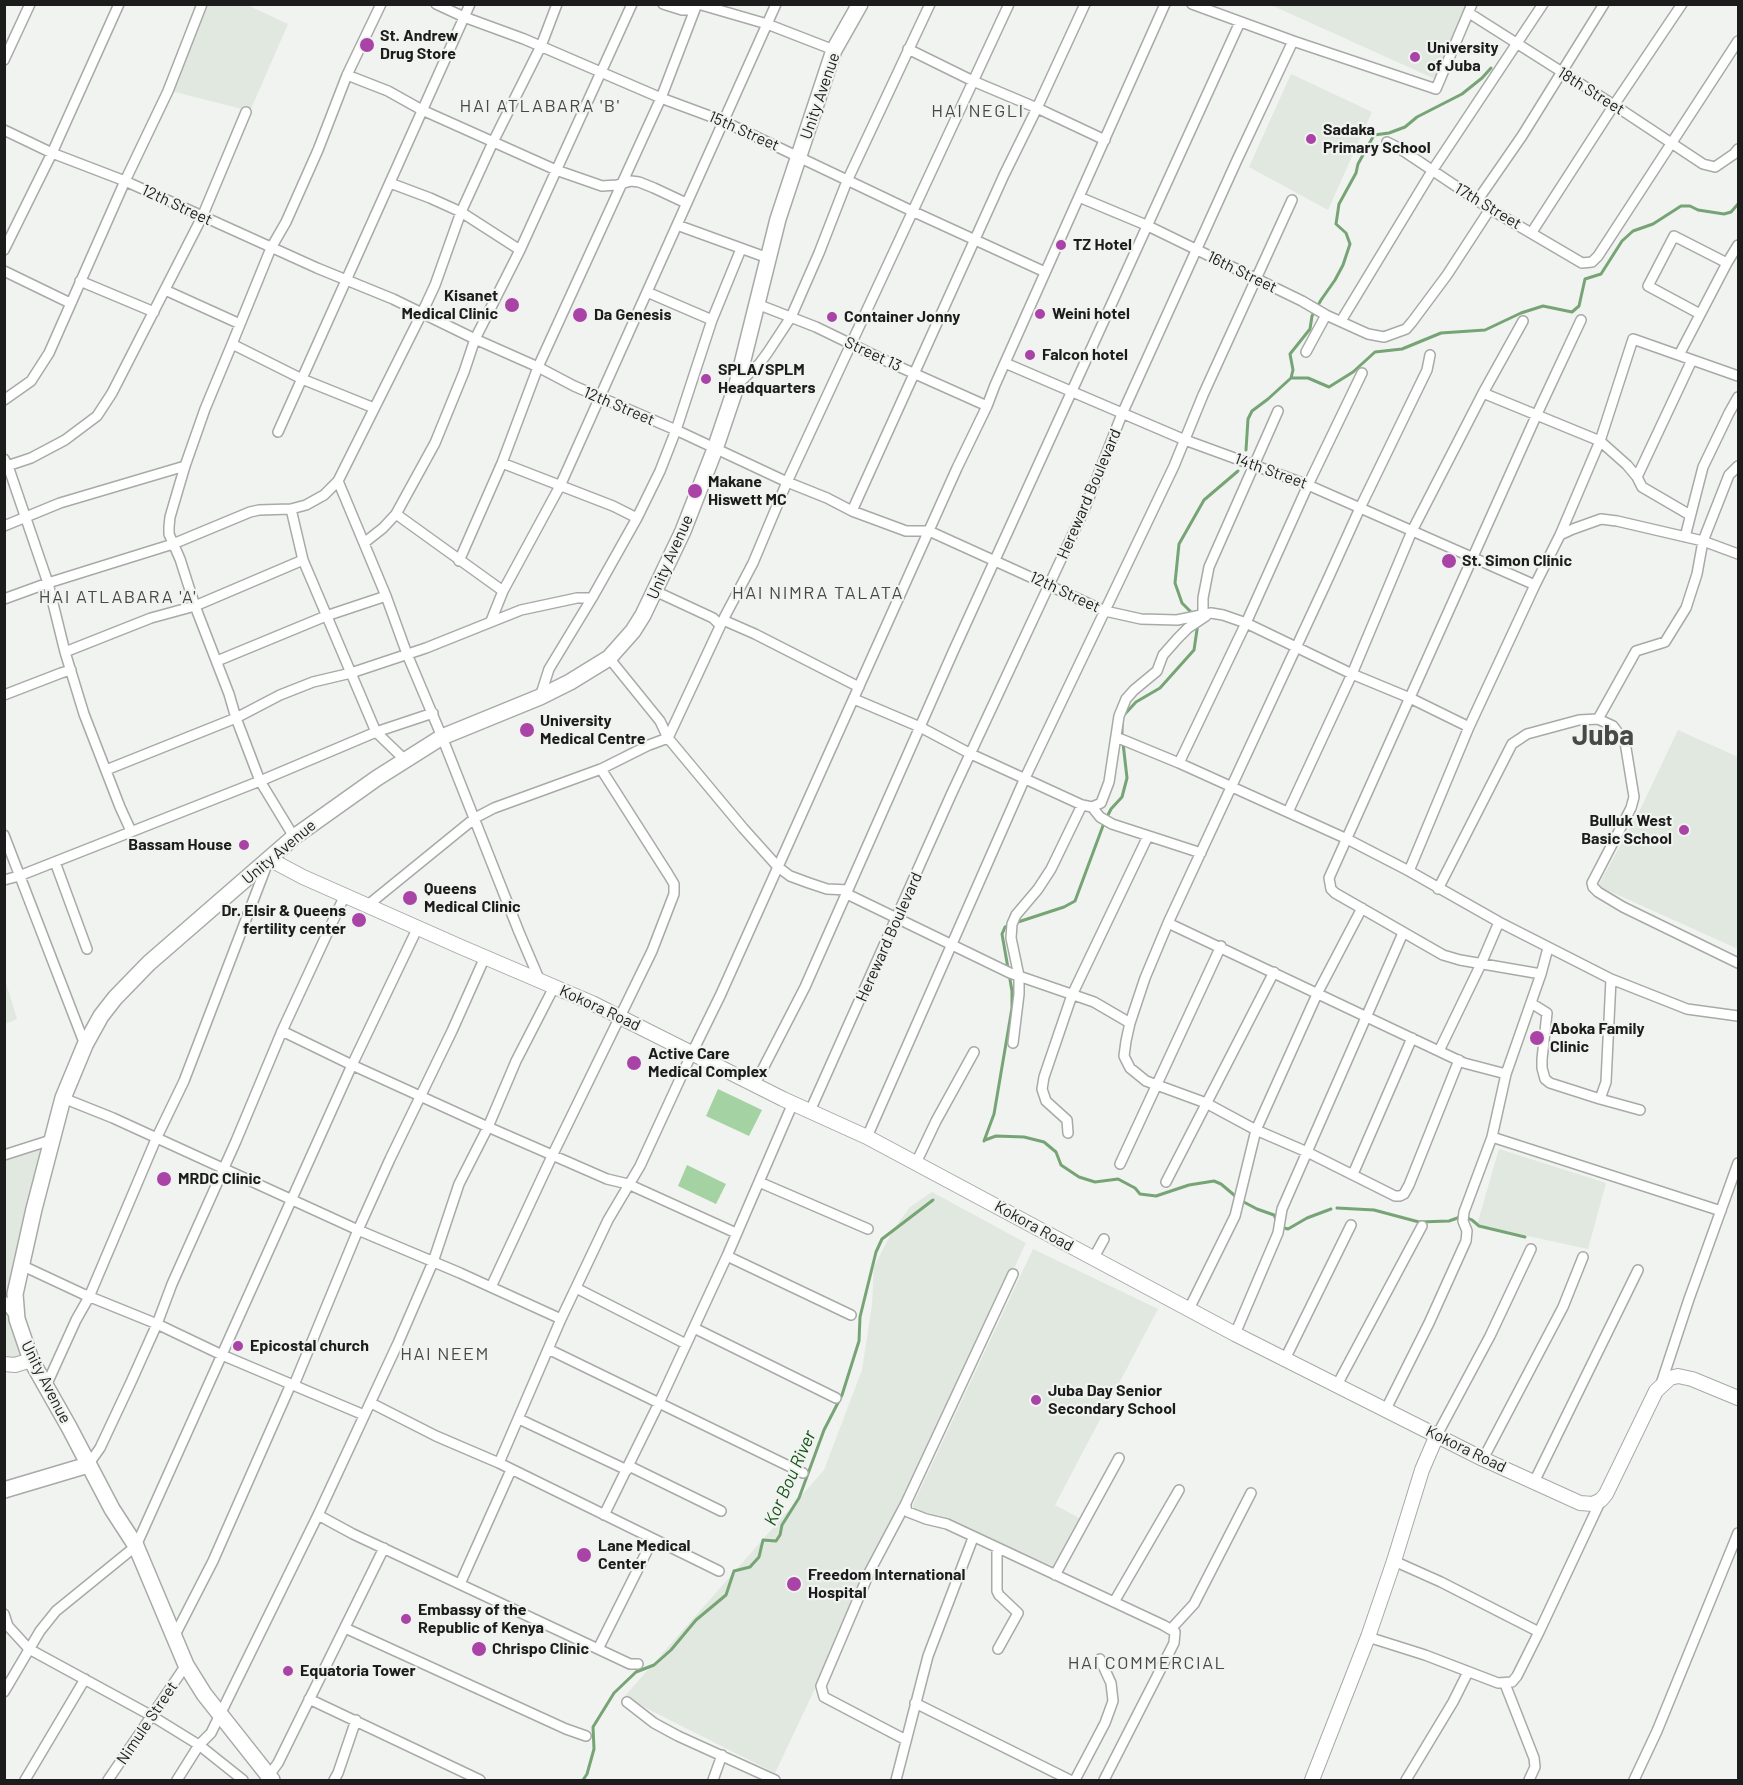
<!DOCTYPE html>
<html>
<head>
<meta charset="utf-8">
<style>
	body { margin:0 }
	#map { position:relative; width:1743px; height:1785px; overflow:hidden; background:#f0f3f0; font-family:Barlow,sans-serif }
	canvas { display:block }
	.frame { position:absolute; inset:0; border:6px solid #1b1c1b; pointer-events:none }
</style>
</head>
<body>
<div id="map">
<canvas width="1743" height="1785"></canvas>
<div class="frame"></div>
</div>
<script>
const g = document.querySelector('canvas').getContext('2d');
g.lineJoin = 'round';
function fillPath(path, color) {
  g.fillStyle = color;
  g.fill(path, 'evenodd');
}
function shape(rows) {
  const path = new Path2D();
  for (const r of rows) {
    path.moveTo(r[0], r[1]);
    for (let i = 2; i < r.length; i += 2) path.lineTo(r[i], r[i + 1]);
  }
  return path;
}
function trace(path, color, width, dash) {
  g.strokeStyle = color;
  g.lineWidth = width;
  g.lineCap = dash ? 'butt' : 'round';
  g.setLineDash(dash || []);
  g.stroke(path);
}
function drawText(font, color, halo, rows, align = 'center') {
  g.font = font + ' Barlow,sans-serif';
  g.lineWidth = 4.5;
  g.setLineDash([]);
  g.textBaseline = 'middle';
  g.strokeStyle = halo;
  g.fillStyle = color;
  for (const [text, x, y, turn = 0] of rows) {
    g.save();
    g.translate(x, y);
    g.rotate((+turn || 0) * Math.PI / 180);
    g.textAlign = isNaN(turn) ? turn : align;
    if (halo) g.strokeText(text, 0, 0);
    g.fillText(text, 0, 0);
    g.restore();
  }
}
fillPath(shape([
	[209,5,247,5,288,24,250,111,171,91,189,40],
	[1271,5,1466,5,1435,79],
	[1291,74,1372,112,1328,210,1249,167],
	[1678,730,1738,757,1738,949,1598,886,1640,810],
	[5,980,17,1019,5,1024,4,1024],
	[47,1143,10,1304,4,1293,4,1158],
	[1499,1149,1606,1183,1588,1249,1477,1225],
	[932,1192,1026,1243,775,1773,624,1697,824,1470,862,1370,872,1305,874,1267,893,1230,910,1207],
	[1033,1249,1158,1309,1055,1505,1079,1518,1053,1566,912,1507],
	[4,1304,29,1360,4,1368]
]), '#e0e8df');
fillPath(shape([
	[718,1089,762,1110,749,1136,706,1116],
	[687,1165,726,1184,716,1204,678,1186]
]), '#a4d2a2');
trace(shape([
	[1291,378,1293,370,1290,354,1310,329,1312,316,1321,300,1335,280,1343,265,1350,244,1346,233,1336,224,1339,204,1356,173,1358,164,1374,135,1389,133,1405,127,1417,117,1462,94,1482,78,1491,68],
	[1246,450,1248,419,1252,411,1268,399,1291,378,1308,378,1329,387,1353,372,1375,352,1402,349,1441,333,1485,330,1521,313,1543,306,1572,312,1579,306,1585,279,1601,274,1622,241,1633,231,1653,224,1681,206,1690,206,1698,210,1724,214,1731,212,1738,204],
	[1194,615,1182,603,1175,583,1179,544,1204,500,1238,471],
	[1123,716,1136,702,1160,688,1194,650,1198,623],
	[1122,722,1122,737],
	[1107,817,1111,809,1122,797,1127,778,1123,743],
	[1015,923,1064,907,1075,901,1104,823],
	[985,1140,996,1136,1024,1137,1044,1142,1056,1152,1061,1165,1079,1177,1095,1182,1118,1179,1135,1188,1140,1194,1156,1196,1189,1185,1214,1181,1221,1184,1240,1200,1257,1209,1274,1215,1277,1222],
	[984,1141,994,1114,1012,1008,1012,991,1002,934,1005,927,1009,925],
	[1337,1208,1374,1210,1419,1222,1449,1221,1463,1216,1472,1220,1479,1226,1525,1237],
	[1281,1227,1288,1229,1307,1218,1331,1209],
	[583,1780,587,1774,594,1749,593,1727,614,1693,636,1672,654,1665,671,1650,696,1620,726,1595,734,1571,750,1567,759,1557,763,1540,776,1541,780,1535,782,1525,799,1498,824,1430,842,1395,859,1341,860,1317,876,1252,882,1239,933,1200]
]), '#77a475', 3);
const street = shape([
	[436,4,464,17,524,39,661,98,723,121,912,211,1045,272],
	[663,4,682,10,688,10,697,4],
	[698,4,767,24,834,50],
	[1192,4,1293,41,1436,89,1472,4],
	[1469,13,1614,105,1703,164,1715,167,1734,154,1738,149],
	[908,49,973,81,1037,108,1105,140],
	[4,60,30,4],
	[347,75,388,91,422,110,556,170,602,186,617,185,631,181,639,182,654,188,686,203],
	[4,130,52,153,125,181,317,268,393,299,475,339,538,367,574,386,676,430,787,482,827,498,852,511,906,531,929,531,1105,611,1141,619,1177,620,1211,613,1223,615,1246,623,1352,674,1410,698,1469,727],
	[1387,142,1399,148,1490,209,1582,263,1592,262,1598,256,1738,41],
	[390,183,430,198,461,212,520,250],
	[1079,197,1146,225,1302,301,1326,315,1368,334,1384,337,1406,329,1412,322,1447,275,1490,209],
	[1477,201,1522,136,1604,4],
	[677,225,768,258],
	[1532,232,1614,105,1682,4],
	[4,250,52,153,119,4],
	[4,271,70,303],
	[80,281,154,312],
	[165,290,240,324],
	[647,292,712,320],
	[757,304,816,327,884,360,987,406],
	[1700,314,1648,286,1674,236,1727,263],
	[1341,321,1432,171,1543,4],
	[232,344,302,379,374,408],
	[1306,352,1326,315],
	[1430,355,1427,370,1360,508,1327,581,1168,923,1145,978,1130,1023,1126,1041,1124,1056,1130,1068,1146,1081,1206,1103,1256,1130,1307,1152,1395,1196,1400,1196,1404,1194,1409,1185,1459,1060],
	[1679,355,1727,263,1738,245],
	[1005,363,1185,440,1308,485,1535,585],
	[739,383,760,363,768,352,791,317,819,253,847,181,930,4],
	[1483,393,1600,441,1627,465,1637,477,1642,487,1690,515],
	[4,400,31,381,49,353,125,181,168,91,202,4],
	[278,432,470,4],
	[4,459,8,466,48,583,65,652,84,714,120,807,131,831],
	[502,463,613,506,637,518],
	[4,467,31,458,65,440,97,416,112,393,202,217,246,112],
	[1637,477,1692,360],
	[338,481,386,596,407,654,442,737,519,932,540,981],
	[291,509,303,560,376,732,404,759],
	[852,511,1004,175,1037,108,1085,4],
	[396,514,503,591],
	[4,526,60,503,185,466],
	[1560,535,1573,529,1601,519,1617,521,1703,541,1738,554],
	[1685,537,1703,467,1729,413,1738,397],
	[364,543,383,528,396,514,435,443,464,372,475,339,520,250,632,4],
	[459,561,502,463,538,367,661,98,697,4],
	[655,591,713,618,720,625],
	[4,599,48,583,173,544,250,512,259,510,291,509,306,505,324,495,338,481,422,313,435,285,461,212,493,142,541,46,557,4],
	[1203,614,1203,598,1209,567,1278,411],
	[723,620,755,634,859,687],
	[491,621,503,591,560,486,776,4],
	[65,652,151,618,195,606,303,560],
	[609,658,660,721,668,738,743,828,778,867,790,876,809,883,827,889,848,890],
	[217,661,326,616,386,596],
	[4,695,61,673,71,670],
	[540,697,549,669,592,598,637,518,660,471,676,430,712,320,741,249],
	[854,699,920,727,971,754,1082,805,1092,807,1101,803,1109,782,1119,716,1126,699,1134,690,1157,671,1163,655,1178,638,1188,628,1206,616],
	[1598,719,1613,726,1625,742,1634,797,1631,808,1592,883,1593,887,1598,892,1623,907,1738,963],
	[1116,737,1179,763,1347,839,1409,871,1499,922,1611,979,1687,1009,1738,1016],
	[1179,763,1246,623,1308,485,1362,373],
	[106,770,236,718,280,695,313,682,351,673,426,648,521,610,577,598,592,598],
	[1092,807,1100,817,1112,824,1201,853],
	[1288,812,1352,674,1412,531,1483,393,1523,321],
	[4,835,85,1045],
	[294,837,260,781,236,718,229,694,195,606,180,559,169,534,169,527,170,517,185,466,205,409,232,344,271,248,286,222,318,150,347,75,381,4],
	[55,862,87,949],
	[1409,871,1469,727,1535,585,1560,535,1600,441,1633,339,1738,376],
	[4,880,19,876,260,781,376,732,433,713],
	[1438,889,1512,744,1527,734,1579,720,1598,719,1636,651,1665,642,1686,608,1697,574,1703,541,1729,475,1738,466],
	[847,894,1010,973,1094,1002,1130,1023],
	[368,905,475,818,494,808,601,769,649,745,668,738,723,620,753,563,787,482,1009,4],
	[1168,923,1464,1063,1506,1074],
	[1541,974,1460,960,1443,955,1335,893,1331,889,1329,878,1537,414,1581,320],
	[1531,1003,1547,1013,1542,1059,1542,1068,1545,1079,1550,1083,1600,1099,1640,1110],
	[282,1031,352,1065,488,1127,607,1179,628,1184,736,1233],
	[1013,1043,1019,994,1019,976,1011,938,1012,924,1016,915,1038,889,1051,869,1082,805],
	[1439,1051,1481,964,1499,922],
	[755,1084,805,987,953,652,1240,22],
	[63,1098,113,1118,358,1230,460,1273,561,1319],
	[1600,1099,1606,1082,1611,979],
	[810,1111,951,795,1085,508,1122,414,1237,160,1293,41],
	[1068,1133,1067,1120,1046,1101,1042,1089,1044,1077,1072,995,1148,836],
	[867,1137,1025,778,1174,466,1203,395,1292,200],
	[1492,1137,1721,1211],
	[4,1155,51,1140],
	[916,1163,936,1121,974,1052],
	[1120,1164,1221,946],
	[1353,1174,1412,1038],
	[759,1182,868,1229],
	[1166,1182,1274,972],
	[727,1256,851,1315],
	[1093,1259,1104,1239],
	[21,1265,83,1294,157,1324,222,1355,364,1415],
	[1013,1274,906,1503,906,1509,908,1512,926,1519,947,1524,1163,1625,1175,1632,1174,1643,1104,1780],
	[491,1287,553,1154,652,951,674,894,674,884,668,874,601,769],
	[576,1288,686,1344],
	[4,1301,15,1316],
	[1189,1309,1235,1216,1256,1130,1318,992,1362,908],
	[694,1328,836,1398],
	[1235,1334,1278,1233,1282,1209,1403,933],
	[548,1349,803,1473],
	[1285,1359,1351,1225],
	[1661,1384,1689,1299,1738,1163],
	[294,1385,358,1230,390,1159,452,1031,485,957],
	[1337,1385,1422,1226],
	[46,1386,76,1320,89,1297,156,1139,184,1081,268,862],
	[371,1403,436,1436,499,1463,719,1571],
	[1386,1409,1429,1323,1466,1241,1467,1231,1463,1221,1464,1212,1492,1137,1506,1074,1541,974,1548,948],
	[519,1419,627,1470],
	[1437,1435,1490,1336,1531,1249],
	[1483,1459,1563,1307,1583,1257],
	[499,1463,561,1319,608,1220,640,1166,692,1053,720,996,957,468,987,406,995,385,1165,4],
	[88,1465,100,1448,131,1382,157,1324,172,1284,236,1141,282,1031,345,895],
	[629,1466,721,1511],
	[1534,1482,1638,1270],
	[906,1503,870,1571,821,1686,824,1697,906,1740],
	[318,1515,353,1534,598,1649,630,1664,638,1664],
	[604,1515,659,1403,727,1256,793,1103],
	[997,1549,997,1591,999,1595,1018,1613,998,1649],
	[1394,1561,1441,1582,1539,1632],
	[1055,1575,1119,1458],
	[460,1584,511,1470],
	[1114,1602,1179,1490],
	[4,1614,8,1626,29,1649,152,1716,199,1745,243,1780],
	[345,1628,566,1729,586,1736],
	[1171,1629,1194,1604,1251,1493],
	[174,1637,213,1561,291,1384],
	[1368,1637,1425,1655,1498,1683,1512,1682,1517,1676,1539,1632,1601,1500],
	[598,1649,653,1539],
	[1505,1684,1534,1758,1535,1767,1529,1780],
	[4,1692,40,1631,56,1611,136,1546,352,1065,418,927],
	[309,1699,480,1780],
	[627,1702,654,1723,678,1736,775,1780],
	[915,1703,1070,1780],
	[267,1778,278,1763,384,1548],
	[25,1780,85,1679],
	[108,1780,186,1665],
	[177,1780,199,1745,211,1733,318,1515,398,1343,433,1262,459,1184,488,1127,516,1061,554,987],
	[334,1780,338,1773,356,1720],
	[713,1780,722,1755],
	[896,1780,928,1656,973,1538],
	[1075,1780,1105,1723,1113,1701,1111,1683,1100,1659],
	[1406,1780,1453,1702,1468,1672],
	[1634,1780,1657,1731,1738,1533]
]);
const secondary = shape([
	[269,859,303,877,461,947,592,1003,783,1099,867,1137,1235,1334,1483,1459,1580,1503,1593,1504,1601,1500,1606,1494,1656,1391,1670,1378,1678,1376,1692,1379,1738,1398],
	[4,1364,15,1365,31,1360],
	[1312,1780,1368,1637,1394,1561,1422,1470,1437,1435]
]);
const primary = shape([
	[4,1490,88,1465],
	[272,1780,204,1694,186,1665,136,1546,112,1509,69,1427,31,1360,17,1319,15,1294,34,1209,63,1098,85,1045,101,1016,115,998,149,963,294,837,377,778,442,737,540,697,570,682,609,658,633,631,643,615,683,531,715,449,737,384,778,219,834,50,860,4]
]);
trace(street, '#a7aaa7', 12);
trace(secondary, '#a7aaa7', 16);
trace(primary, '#a7aaa7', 18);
trace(street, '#fff', 9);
trace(secondary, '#fff', 14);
trace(primary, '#fff', 15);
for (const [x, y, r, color] of [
	[367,45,8,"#aa43a6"],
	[1415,57,6,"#aa43a6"],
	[1311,139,6,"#aa43a6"],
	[1061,245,6,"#aa43a6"],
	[512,305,8,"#aa43a6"],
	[1040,314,6,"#aa43a6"],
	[580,315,8,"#aa43a6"],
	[832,317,6,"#aa43a6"],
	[1030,355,6,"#aa43a6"],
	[706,379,6,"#aa43a6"],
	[695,491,8,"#aa43a6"],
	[1449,561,8,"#aa43a6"],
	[527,730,8,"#aa43a6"],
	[1684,830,6,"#aa43a6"],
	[244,845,6,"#aa43a6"],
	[410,898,8,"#aa43a6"],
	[359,920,8,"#aa43a6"],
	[1537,1038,8,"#aa43a6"],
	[634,1063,8,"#aa43a6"],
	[164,1179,8,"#aa43a6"],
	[238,1346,6,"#aa43a6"],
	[1036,1400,6,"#aa43a6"],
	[584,1555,8,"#aa43a6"],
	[794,1584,8,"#aa43a6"],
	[406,1619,6,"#aa43a6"],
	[479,1649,8,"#aa43a6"],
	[288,1671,6,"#aa43a6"]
]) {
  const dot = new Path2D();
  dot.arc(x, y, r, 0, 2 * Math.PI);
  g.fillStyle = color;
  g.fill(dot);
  trace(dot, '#f0f3f0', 2);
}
drawText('bold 16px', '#1b1c1b', '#f0f3f0', [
	["St. Andrew",380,36],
	["Drug Store",380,54],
	["University",1427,48],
	["of Juba",1427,66],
	["Sadaka",1323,130],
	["Primary School",1323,148],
	["TZ Hotel",1073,245],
	["Kisanet",498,296,"right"],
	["Medical Clinic",498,314,"right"],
	["Weini hotel",1052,314],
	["Da Genesis",594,315],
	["Container Jonny",844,317],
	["Falcon hotel",1042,355],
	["SPLA/SPLM",718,370],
	["Headquarters",718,388],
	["Makane",708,482],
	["Hiswett MC",708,500],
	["St. Simon Clinic",1462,561],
	["University",540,721],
	["Medical Centre",540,739],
	["Bulluk West",1672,821,"right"],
	["Basic School",1672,839,"right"],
	["Bassam House",232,845,"right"],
	["Queens",424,889],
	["Medical Clinic",424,907],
	["Dr. Elsir & Queens",346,911,"right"],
	["fertility center",346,929,"right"],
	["Aboka Family",1550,1029],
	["Clinic",1550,1047],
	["Active Care",648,1054],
	["Medical Complex",648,1072],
	["MRDC Clinic",178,1179],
	["Epicostal church",250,1346],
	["Juba Day Senior",1048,1391],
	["Secondary School",1048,1409],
	["Lane Medical",598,1546],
	["Center",598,1564],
	["Freedom International",808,1575],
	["Hospital",808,1593],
	["Embassy of the",418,1610],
	["Republic of Kenya",418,1628],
	["Chrispo Clinic",492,1649],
	["Equatoria Tower",300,1671]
], 'left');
drawText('16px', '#1b1c1b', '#f0f3f0', [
	["18th Street",1591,91,32],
	["Unity Avenue",820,96,-71],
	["15th Street",744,131,24],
	["12th Street",177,205,25],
	["17th Street",1488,206,31],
	["16th Street",1242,272,26],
	["Street 13",873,354,25],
	["12th Street",619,406,23],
	["14th Street",1271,471,20],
	["Hereward Boulevard",1089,494,-67],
	["Unity Avenue",670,557,-66],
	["12th Street",1065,592,25],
	["Unity Avenue",279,852,-40],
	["Hereward Boulevard",889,937,-66],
	["Kokora Road",600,1008,25],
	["Kokora Road",1034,1226,29],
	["Unity Avenue",46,1382,63],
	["Kokora Road",1466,1449,26],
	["Nimule Street",147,1723,-56]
]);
g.letterSpacing = '1.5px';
drawText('18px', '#464946', '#f0f3f0', [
	["HAI ATLABARA 'B'",540,106],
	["HAI NEGLI",978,111],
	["HAI NIMRA TALATA",818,593],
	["HAI ATLABARA 'A'",118,597],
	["HAI NEEM",445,1354],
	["HAI COMMERCIAL",1147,1663]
]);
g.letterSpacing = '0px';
drawText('italic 18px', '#125315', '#f0f3f0', [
	["Kor Bou River",790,1478,-66]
]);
drawText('bold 28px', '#464946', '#f0f3f0', [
	["Juba",1603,736]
]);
</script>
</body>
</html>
